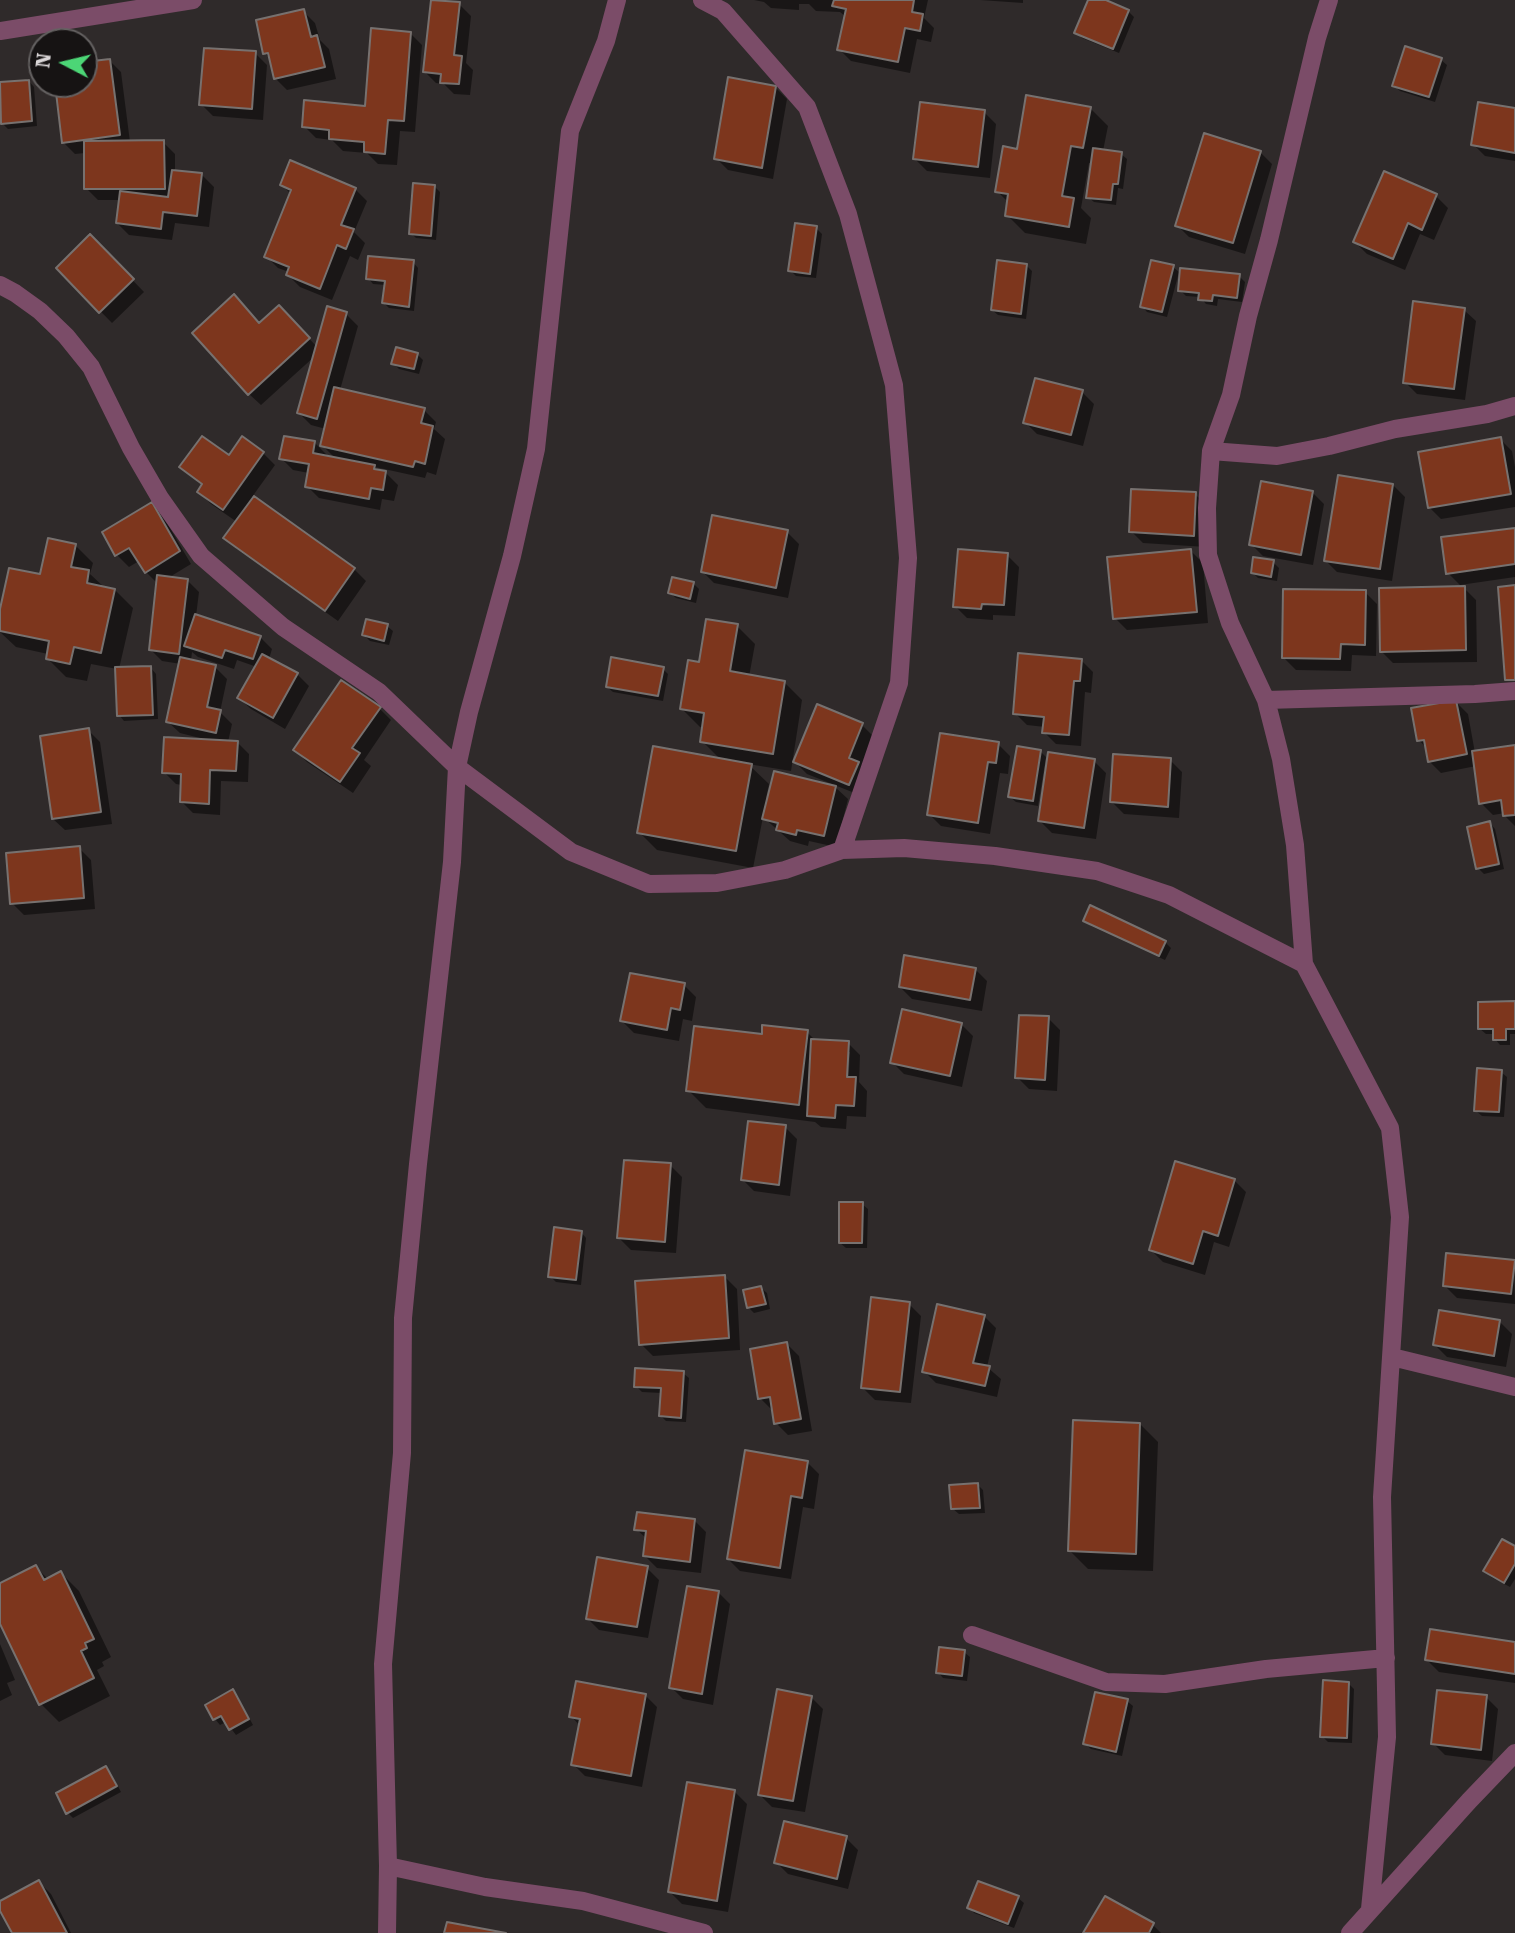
<!DOCTYPE html>
<html>
<head>
<meta charset="utf-8">
<style>
	body { margin:0 }
	#map { position:relative; width:1515px; height:1933px; overflow:hidden; background:#2f2a2a; font-family:"Roboto Serif",serif }
	canvas { display:block }
	.north { position:absolute; left:28px; top:28px; width:70px; height:70px; box-sizing:border-box; background:#161313; border:2px solid #646161; border-radius:50%; rotate:277deg; font-size:19px; font-weight:700; line-height:28px; text-align:center; color:#dad6d7 }
	.north::after { content:''; display:block; margin:auto; width:24px; height:32px; background:#4cd676; clip-path:polygon(50% 0,100% 100%,50% 72%,0 100%) }
</style>
</head>
<body>
<div id="map">
<canvas width="1515" height="1933"></canvas>
<div class="north">N</div>
</div>
<script>
const g = document.querySelector('canvas').getContext('2d');
g.lineJoin = 'round';
function fillPath(path, color) {
  g.fillStyle = color;
  g.fill(path, 'evenodd');
}
function shape(rows) {
  const path = new Path2D();
  for (const r of rows) {
    path.moveTo(r[0], r[1]);
    for (let i = 2; i < r.length; i += 2) path.lineTo(r[i], r[i + 1]);
  }
  return path;
}
function trace(path, color, width, dash) {
  g.strokeStyle = color;
  g.lineWidth = width;
  g.lineCap = dash ? 'butt' : 'round';
  g.setLineDash(dash || []);
  g.stroke(path);
}
fillPath(shape([
	[754,0,928,0,924,18,934,28,931,42,917,39,910,73,851,61,839,49,846,17,840,12,816,11,809,4,799,4,799,10,771,8,764,2],
	[980,0,1023,0,1023,3],
	[1090,0,1102,0,1128,11,1134,17,1119,53,1082,38,1076,32],
	[459,4,471,16,466,63,473,70,470,95,454,94,444,84,436,83,424,71],
	[303,11,315,23,320,40,329,49,336,79,287,90,275,78,271,60,265,53],
	[410,33,422,45,415,132,400,131,397,165,378,164,367,153,343,151,332,140,316,138,304,126,366,108],
	[255,53,267,65,263,120,213,116,201,104],
	[109,60,121,72,130,142,163,142,175,154,175,172,202,175,214,187,209,227,175,223,172,240,129,235,117,223,121,200,98,200,86,188,85,153,75,154,63,142,57,84,84,84,84,64],
	[1441,60,1447,65,1435,102,1400,91,1394,85],
	[29,81,34,87,37,126,8,129,2,123,0,84],
	[775,87,787,99,773,179,728,170,716,158],
	[1090,108,1108,126,1103,151,1121,154,1127,159,1123,189,1118,188,1116,205,1094,202,1088,197,1092,163,1089,163,1081,208,1091,218,1086,244,1025,233,1007,215,1009,203,997,191,1019,151],
	[1515,110,1515,161,1485,156,1473,144],
	[984,112,996,124,990,178,927,171,915,159],
	[1260,152,1272,164,1245,254,1189,237,1177,225],
	[282,185,355,189,367,201,354,232,365,243,358,260,350,256,332,300,300,287,288,275,289,272,278,268,266,256,291,194],
	[434,186,440,192,436,240,416,238,411,233],
	[1436,196,1448,208,1434,240,1420,234,1405,270,1367,254,1355,242],
	[816,228,822,234,816,278,796,276,790,270],
	[90,236,144,292,112,323,58,268],
	[413,262,418,268,414,311,389,308,384,303,386,285,373,284,368,278],
	[1027,266,1032,271,1026,319,998,315,992,310],
	[1173,267,1179,272,1167,317,1147,312,1142,306],
	[1239,276,1245,282,1242,302,1218,299,1217,306,1206,304,1200,297,1186,296,1180,290],
	[1464,310,1476,321,1465,400,1417,394,1405,382],
	[346,314,358,326,340,390,424,410,436,422,434,429,445,439,436,475,427,472,425,478,375,467,380,472,386,473,398,485,394,501,382,499,380,510,319,498,307,486,309,473,293,470,281,458,315,443,327,455,326,457,336,459,322,445,326,429,311,425,299,413,315,356,261,405,249,394,260,324,291,319,317,347],
	[417,354,423,360,419,374,399,369,393,363],
	[1082,392,1094,404,1083,446,1037,434,1025,422],
	[1500,439,1512,451,1515,467,1515,507,1441,519,1429,507],
	[263,453,275,465,252,497,354,569,366,581,338,621,238,550,226,538,237,522,211,504,199,492,203,486,181,467],
	[1393,485,1405,497,1392,581,1337,572,1325,560],
	[1312,492,1324,504,1313,565,1263,556,1251,544],
	[1195,494,1207,506,1206,547,1143,543,1131,531],
	[152,505,163,516,191,564,168,578,187,580,199,592,196,616,260,637,272,649,269,659,297,674,309,686,285,729,251,709,239,698,257,667,237,660,234,669,198,657,192,652,191,661,215,667,227,679,220,712,232,724,228,742,237,742,249,754,248,782,221,781,220,815,193,813,181,801,182,785,176,784,164,772,204,741,204,739,180,733,168,722,181,664,162,661,150,649,158,584,146,572,139,561,129,567,117,555],
	[1515,529,1515,577,1460,585,1448,573],
	[787,532,799,544,788,598,714,583,702,571],
	[75,545,93,563,90,574,105,588,115,590,133,608,119,669,151,668,156,674,158,719,124,721,119,715,117,669,91,664,87,681,66,677,48,659,48,654,16,647,0,632,0,618],
	[1191,551,1203,563,1208,623,1127,630,1115,618],
	[1007,555,1019,567,1015,616,993,615,993,620,967,618,955,606],
	[1273,562,1279,568,1277,581,1258,578,1253,573],
	[673,579,694,584,699,589,696,603,676,598,670,593],
	[1464,588,1476,600,1477,662,1393,663,1381,651],
	[1365,592,1377,604,1376,656,1352,655,1351,671,1296,670,1284,658],
	[387,626,393,631,389,645,370,641,364,635],
	[737,626,755,644,749,677,784,682,802,700,791,771,748,764,769,784,766,798,835,787,848,799,836,847,809,841,808,846,790,841,763,817,753,868,657,850,639,832,721,760,702,741,704,727,700,727,682,709,700,664],
	[1081,660,1093,672,1091,693,1085,692,1081,746,1056,744,1044,732,1045,727,1027,725,1015,713],
	[663,669,668,674,663,701,613,692,607,687],
	[1456,702,1468,714,1475,753,1515,747,1515,826,1505,816,1505,813,1493,815,1481,803,1476,766,1441,773,1429,761,1427,749,1419,740],
	[379,708,391,720,364,760,371,766,353,793,307,762,295,750],
	[862,725,874,737,862,796,807,774,795,762],
	[88,730,100,742,112,824,65,830,53,819],
	[998,744,1010,756,1008,774,1000,773,990,834,941,826,929,814],
	[1040,751,1046,757,1038,806,1016,802,1010,797],
	[1170,760,1182,772,1179,818,1124,814,1112,802],
	[1094,761,1106,773,1096,839,1052,833,1040,821],
	[1490,823,1495,829,1504,869,1484,874,1478,868],
	[79,848,91,860,95,909,24,915,12,903],
	[1085,921,1165,942,1171,948,1165,960,1091,926],
	[975,969,987,981,982,1011,912,999,900,987],
	[684,985,696,997,692,1021,683,1019,679,1041,634,1033,622,1021],
	[1515,1003,1515,1034,1510,1034,1510,1045,1500,1045,1495,1039,1495,1034,1486,1034,1480,1029],
	[1048,1018,1060,1030,1057,1091,1029,1089,1017,1077],
	[961,1024,973,1036,962,1087,904,1074,892,1062],
	[807,1032,816,1041,848,1043,860,1055,859,1082,867,1091,866,1117,847,1116,846,1129,821,1127,815,1122,706,1108,688,1090,764,1036],
	[847,1052,850,1052,848,1086,844,1086],
	[1501,1072,1507,1077,1504,1117,1482,1116,1476,1111],
	[785,1127,797,1139,790,1196,754,1191,742,1179],
	[670,1165,682,1177,676,1253,631,1250,619,1238],
	[1234,1180,1246,1192,1229,1247,1214,1242,1205,1275,1163,1262,1151,1250],
	[862,1204,868,1209,867,1248,846,1248,840,1243],
	[581,1232,586,1238,581,1285,556,1282,550,1276],
	[1514,1262,1515,1304,1457,1298,1445,1286],
	[725,1277,737,1289,740,1350,653,1356,641,1344],
	[761,1288,767,1293,770,1309,754,1313,749,1308],
	[909,1304,921,1316,911,1403,875,1400,863,1388],
	[984,1316,996,1328,987,1367,1001,1379,997,1397,936,1383,924,1371],
	[1500,1322,1512,1334,1506,1367,1447,1357,1435,1345],
	[787,1344,799,1356,812,1431,788,1435,776,1423,772,1410,760,1398],
	[683,1373,689,1378,686,1422,666,1421,660,1415,662,1393,642,1392,636,1386],
	[1140,1424,1158,1442,1153,1571,1088,1569,1070,1551],
	[807,1462,819,1474,814,1509,803,1507,791,1579,740,1571,728,1559],
	[978,1485,983,1490,985,1513,959,1514,953,1509],
	[694,1520,706,1532,701,1573,657,1568,645,1556,647,1539,636,1529],
	[1515,1548,1515,1579,1510,1587,1491,1577,1485,1571],
	[36,1567,48,1579,61,1573,79,1591,111,1657,102,1662,104,1666,97,1670,110,1696,59,1722,41,1704,0,1620,0,1585],
	[647,1568,659,1580,648,1638,599,1630,587,1618],
	[718,1592,730,1604,713,1705,683,1699,671,1687],
	[0,1644,15,1680,7,1683,12,1695,0,1701],
	[1515,1644,1515,1683,1439,1672,1427,1660],
	[964,1652,970,1657,967,1681,943,1678,938,1672],
	[1349,1684,1354,1689,1352,1743,1328,1742,1322,1736],
	[233,1691,238,1697,253,1725,236,1735,226,1722,220,1725,215,1719,207,1706],
	[645,1695,657,1707,642,1787,585,1776,573,1764,580,1726,571,1716],
	[811,1697,823,1709,805,1812,772,1807,760,1795],
	[1486,1697,1498,1709,1492,1761,1445,1755,1433,1743],
	[1127,1701,1133,1706,1122,1756,1091,1749,1085,1744],
	[106,1768,111,1773,121,1792,73,1818,68,1813],
	[735,1792,747,1804,728,1912,682,1904,670,1892],
	[846,1838,858,1850,848,1889,788,1874,776,1862],
	[39,1882,51,1894,71,1933,14,1933,0,1907,0,1903],
	[1018,1898,1024,1903,1014,1928,974,1913,969,1907],
	[1105,1898,1153,1925,1161,1933,1085,1933]
]), '#0007');
const building = shape([
	[431,0,460,2,454,55,462,56,459,84,440,83,441,74,423,72,431,0],
	[834,0,914,0,912,12,923,14,920,31,905,28,898,62,837,50,846,9,832,6,834,0],
	[1088,0,1106,0,1129,10,1113,49,1074,33,1088,0],
	[304,9,311,37,317,35,325,67,274,79,268,53,263,54,256,20,304,9],
	[371,28,411,32,404,121,388,120,385,154,364,152,364,142,329,139,329,130,302,127,304,100,365,106,371,28],
	[1405,46,1442,58,1429,97,1392,86,1405,46],
	[204,48,256,51,252,109,199,105,204,48],
	[110,59,120,135,62,143,55,84,84,84,84,62,110,59],
	[728,77,776,86,762,168,714,159,728,77],
	[29,80,32,121,1,124,0,82,29,80],
	[1026,95,1091,107,1083,148,1071,146,1062,196,1074,198,1069,227,1005,216,1008,194,995,192,1003,146,1017,149,1026,95],
	[920,102,985,110,978,167,913,159,920,102],
	[1478,102,1515,108,1515,153,1471,145,1478,102],
	[1204,133,1261,151,1233,243,1175,226,1204,133],
	[164,140,165,189,84,189,84,141,164,140],
	[1093,148,1122,152,1118,184,1113,184,1111,200,1086,198,1093,148],
	[290,160,356,188,341,225,354,229,346,249,337,245,320,289,286,275,289,267,264,257,291,190,280,185,290,160],
	[172,170,202,173,197,216,163,212,161,229,116,223,120,191,168,197,172,170],
	[1384,171,1437,194,1422,230,1408,223,1393,259,1353,242,1384,171],
	[413,183,435,185,431,236,409,234,413,183],
	[795,223,817,226,810,274,788,271,795,223],
	[90,234,134,279,99,313,56,268,90,234],
	[368,256,414,260,409,307,382,303,385,281,366,279,368,256],
	[997,260,1027,264,1021,314,991,310,997,260],
	[1151,260,1174,265,1162,312,1140,307,1151,260],
	[1180,268,1240,274,1237,298,1213,295,1212,301,1198,300,1199,293,1178,291,1180,268],
	[234,294,259,323,279,305,310,338,248,395,192,333,234,294],
	[1413,301,1465,308,1454,389,1403,383,1413,301],
	[327,306,347,312,317,419,297,413,327,306],
	[396,347,418,353,414,369,391,364,396,347],
	[1035,378,1083,390,1071,435,1023,423,1035,378],
	[334,387,425,408,421,423,433,426,425,464,415,461,413,467,320,446,334,387],
	[202,436,229,455,242,436,264,452,223,510,197,492,202,484,179,467,202,436],
	[284,436,315,441,313,453,375,465,374,469,386,471,383,490,371,488,369,499,305,487,309,464,279,459,284,436],
	[1501,437,1511,494,1428,508,1418,452,1501,437],
	[1338,475,1393,484,1380,569,1324,561,1338,475],
	[1261,481,1313,491,1301,555,1249,545,1261,481],
	[1131,489,1196,492,1194,536,1129,532,1131,489],
	[254,496,355,568,325,611,223,538,254,496],
	[152,502,180,551,145,573,129,548,115,556,102,532,152,502],
	[712,515,788,530,776,588,701,572,712,515],
	[1515,528,1515,564,1446,574,1441,537,1515,528],
	[48,538,76,544,71,567,89,570,87,583,115,589,101,653,74,647,70,664,46,659,49,641,0,631,0,609,9,568,40,574,48,538],
	[958,549,1008,553,1004,605,982,604,981,609,953,607,958,549],
	[1191,549,1197,612,1113,619,1107,557,1191,549],
	[1253,557,1274,560,1271,577,1251,573,1253,557],
	[157,575,188,579,179,654,149,650,157,575],
	[672,577,694,582,690,599,668,593,672,577],
	[1515,585,1515,680,1505,680,1498,587,1515,585],
	[1465,586,1466,650,1380,652,1379,588,1465,586],
	[1283,589,1366,590,1365,645,1341,644,1340,659,1282,658,1283,589],
	[195,614,261,636,253,659,225,650,222,658,184,646,195,614],
	[366,619,388,624,384,641,362,635,366,619],
	[706,619,738,624,730,671,785,681,773,754,700,742,704,713,680,709,688,660,699,662,706,619],
	[1018,653,1082,659,1080,681,1074,681,1069,735,1042,733,1044,717,1013,714,1018,653],
	[262,654,298,673,273,718,237,698,262,654],
	[180,657,216,665,207,707,221,710,216,733,166,722,180,657],
	[611,657,664,667,658,696,606,687,611,657],
	[151,666,153,715,117,716,115,667,151,666],
	[341,680,381,707,352,748,360,753,340,782,293,750,341,680],
	[1456,700,1467,754,1428,762,1424,740,1417,741,1411,708,1456,700],
	[817,704,863,723,849,758,859,762,849,785,793,762,817,704],
	[89,728,101,812,52,819,40,736,89,728],
	[940,733,999,742,996,763,988,762,978,823,927,815,940,733],
	[164,737,238,741,236,771,210,770,209,804,180,802,181,774,162,773,164,737],
	[1515,745,1515,815,1503,816,1501,800,1479,804,1472,751,1515,745],
	[653,746,752,764,736,851,637,833,653,746],
	[1017,746,1041,750,1033,801,1008,797,1017,746],
	[1048,752,1095,759,1084,828,1038,821,1048,752],
	[1113,754,1171,758,1168,807,1110,802,1113,754],
	[774,771,836,786,824,836,797,830,796,835,776,830,778,823,762,819,774,771],
	[1490,821,1499,864,1476,869,1467,827,1490,821],
	[80,846,84,898,10,904,6,853,80,846],
	[1090,905,1166,941,1159,956,1083,921,1090,905],
	[904,955,976,968,970,1000,899,987,904,955],
	[630,973,685,983,680,1010,671,1008,667,1030,620,1021,630,973],
	[1515,1001,1515,1029,1506,1029,1506,1040,1493,1040,1493,1029,1478,1029,1478,1002,1515,1001],
	[902,1009,962,1023,950,1076,890,1063,902,1009],
	[1019,1015,1049,1016,1045,1080,1015,1078,1019,1015],
	[762,1025,808,1030,799,1105,686,1091,694,1026,762,1034,762,1025],
	[811,1039,849,1041,847,1077,856,1077,854,1106,836,1105,835,1118,807,1116,811,1039],
	[1477,1068,1502,1070,1499,1112,1474,1111,1477,1068],
	[748,1121,786,1125,779,1185,741,1180,748,1121],
	[624,1160,671,1163,665,1242,617,1238,624,1160],
	[1175,1161,1235,1179,1218,1236,1203,1231,1193,1264,1149,1250,1175,1161],
	[839,1202,863,1202,862,1243,839,1243,839,1202],
	[554,1227,582,1231,576,1280,548,1277,554,1227],
	[1446,1253,1515,1260,1511,1294,1443,1286,1446,1253],
	[725,1275,729,1338,639,1345,635,1281,725,1275],
	[761,1286,766,1304,747,1308,743,1290,761,1286],
	[871,1297,910,1302,900,1392,861,1388,871,1297],
	[937,1304,985,1315,973,1363,990,1366,985,1386,922,1372,937,1304],
	[1439,1310,1500,1320,1494,1356,1433,1345,1439,1310],
	[787,1342,801,1419,774,1424,770,1397,758,1399,750,1349,787,1342],
	[635,1368,684,1371,681,1418,659,1416,661,1388,634,1387,635,1368],
	[1073,1420,1140,1423,1136,1554,1068,1551,1073,1420],
	[745,1450,808,1461,802,1498,791,1496,780,1568,727,1559,745,1450],
	[978,1483,980,1508,951,1509,949,1485,978,1483],
	[637,1512,695,1519,690,1562,643,1556,646,1531,634,1530,637,1512],
	[1502,1539,1515,1546,1515,1564,1504,1583,1483,1571,1502,1539],
	[597,1557,648,1566,637,1627,586,1619,597,1557],
	[36,1565,44,1580,61,1571,94,1639,85,1643,87,1648,81,1651,94,1678,39,1705,0,1624,0,1583,36,1565],
	[687,1586,719,1591,702,1694,669,1688,687,1586],
	[1430,1629,1515,1642,1515,1674,1425,1660,1430,1629],
	[939,1647,965,1650,962,1676,936,1673,939,1647],
	[1323,1680,1349,1682,1347,1738,1320,1737,1323,1680],
	[576,1681,646,1694,631,1776,571,1765,580,1719,569,1717,576,1681],
	[233,1689,249,1719,229,1730,221,1716,213,1720,205,1705,233,1689],
	[777,1689,812,1696,793,1801,758,1795,777,1689],
	[1437,1690,1487,1695,1481,1750,1431,1744,1437,1690],
	[1095,1692,1128,1699,1116,1752,1083,1744,1095,1692],
	[106,1766,117,1786,66,1814,56,1793,106,1766],
	[687,1782,735,1790,717,1901,668,1892,687,1782],
	[784,1821,847,1836,837,1879,774,1863,784,1821],
	[39,1880,67,1933,12,1933,0,1911,0,1901,39,1880],
	[978,1881,1019,1896,1008,1924,967,1908,978,1881],
	[1105,1896,1154,1923,1149,1933,1083,1933,1105,1896],
	[447,1922,506,1933,444,1933,447,1922]
]);
fillPath(building, '#7d361d');
trace(building, '#77716f', 2);
trace(shape([
	[702,0,723,11,807,107,848,214,894,385,908,558,899,683,842,850],
	[0,31,193,0],
	[0,285,15,293,40,311,66,336,91,367,131,448,160,498,201,556,283,627,379,692,457,767,571,852,649,884,717,883,785,870,842,850,904,848,995,856,1097,871,1169,895,1304,964,1390,1128,1400,1217,1382,1497,1387,1737,1370,1909],
	[1211,451,1277,456,1329,446,1395,429,1487,414,1515,406],
	[1266,700,1475,694,1515,691],
	[1304,964,1295,845,1281,759,1266,700,1230,623,1208,555,1207,508,1211,451,1231,395,1248,316,1269,240,1317,38,1329,0],
	[1392,1357,1515,1387],
	[972,1635,1106,1682,1165,1684,1266,1669,1386,1658],
	[388,1866,485,1887,583,1901,704,1933],
	[387,1933,388,1866,383,1664,402,1453,403,1318,418,1164,452,862,457,767,469,712,512,556,536,449,570,131,606,41,617,0],
	[1350,1933,1469,1801,1515,1753]
]), '#7b4c68', 18);
</script>
</body>
</html>
